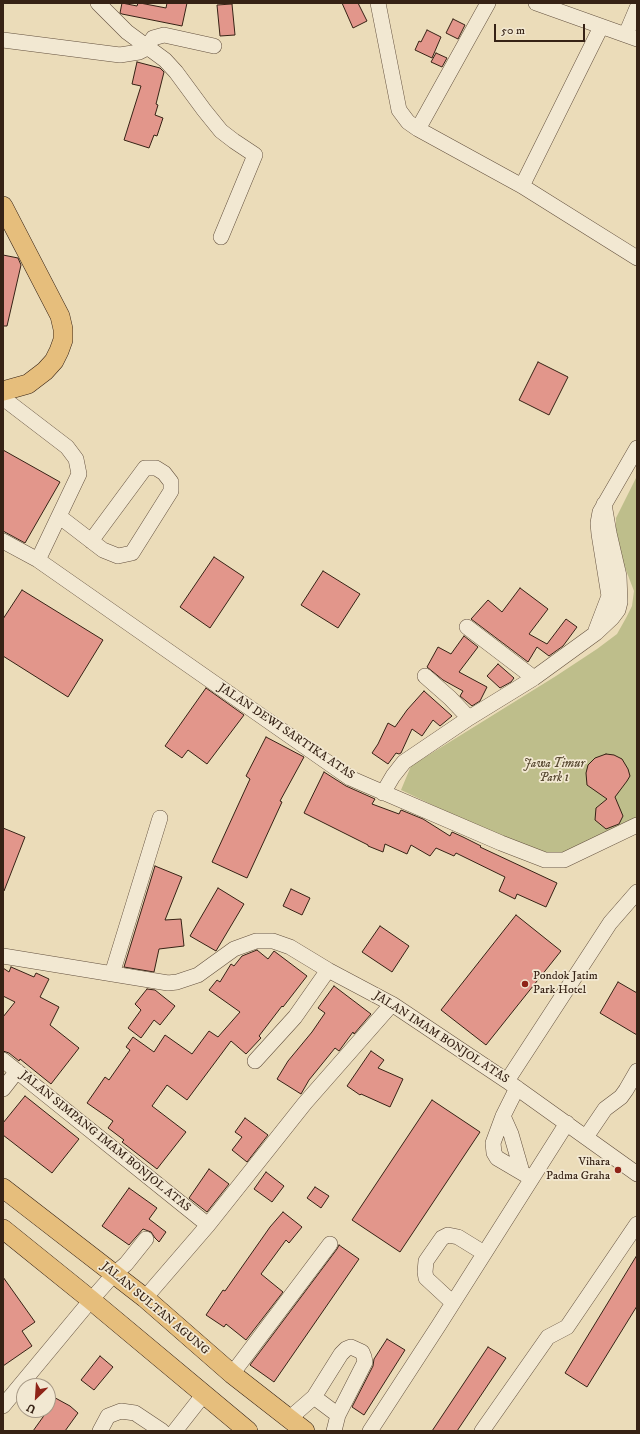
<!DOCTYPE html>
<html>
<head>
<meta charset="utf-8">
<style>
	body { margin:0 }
	#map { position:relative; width:640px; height:1434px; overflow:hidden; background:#ebdcb9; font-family:"IM FELL DW Pica",serif }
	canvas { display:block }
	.frame { position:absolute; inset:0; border:4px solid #362215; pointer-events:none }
	.north { position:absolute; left:16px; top:1378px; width:40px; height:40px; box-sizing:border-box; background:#f2e8d2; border:1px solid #a79986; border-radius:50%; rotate:205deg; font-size:11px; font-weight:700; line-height:16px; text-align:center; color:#362215 }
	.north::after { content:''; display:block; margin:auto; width:14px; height:18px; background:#8f2418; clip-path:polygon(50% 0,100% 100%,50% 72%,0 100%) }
	.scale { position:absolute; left:494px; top:24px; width:91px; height:18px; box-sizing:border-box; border:2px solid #362215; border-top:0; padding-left:5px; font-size:12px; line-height:14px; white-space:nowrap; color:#362215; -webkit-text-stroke:3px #f2e8d2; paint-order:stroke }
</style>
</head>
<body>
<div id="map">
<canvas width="640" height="1434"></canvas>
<div class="frame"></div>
<div class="north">U</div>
<div class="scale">50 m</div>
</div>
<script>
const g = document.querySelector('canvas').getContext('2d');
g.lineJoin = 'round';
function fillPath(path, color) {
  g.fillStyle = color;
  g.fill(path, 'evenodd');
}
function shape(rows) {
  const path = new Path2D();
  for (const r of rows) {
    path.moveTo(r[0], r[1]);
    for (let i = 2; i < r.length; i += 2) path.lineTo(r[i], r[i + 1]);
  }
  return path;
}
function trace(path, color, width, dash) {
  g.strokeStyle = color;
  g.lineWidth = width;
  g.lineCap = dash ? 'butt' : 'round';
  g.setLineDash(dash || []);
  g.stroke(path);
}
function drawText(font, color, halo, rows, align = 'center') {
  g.font = font + ' "IM FELL DW Pica",serif';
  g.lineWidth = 3.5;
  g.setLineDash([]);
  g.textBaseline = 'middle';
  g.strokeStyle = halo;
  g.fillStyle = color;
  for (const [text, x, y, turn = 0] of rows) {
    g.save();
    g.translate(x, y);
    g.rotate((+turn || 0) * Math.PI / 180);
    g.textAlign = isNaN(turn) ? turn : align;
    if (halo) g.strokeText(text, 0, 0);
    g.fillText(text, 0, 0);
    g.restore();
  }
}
fillPath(shape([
	[637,476,637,818,575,853,550,856,531,852,401,790,411,766,556,676,597,649,617,634,626,618,632,606,634,591,619,552,616,539,616,518]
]), '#bebe8b');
const building = shape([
	[122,3,137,6,138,3,140,3,166,8,167,3,187,3,182,26,122,14,120,13,122,3],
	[342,3,358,3,367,21,353,28,342,3],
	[232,4,235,35,220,36,217,5,232,4],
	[453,19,465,25,458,39,446,33,453,19],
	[427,30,441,37,432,58,415,50,419,41,421,42,427,30],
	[436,53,447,58,442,67,431,62,436,53],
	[137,62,160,68,164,72,156,104,158,105,155,115,163,118,157,136,154,135,149,148,124,140,141,86,132,84,137,62],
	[3,255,18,258,21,265,7,326,3,326,3,255],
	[538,362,568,377,549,415,519,400,538,362],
	[3,450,60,482,25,543,3,531,3,450],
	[214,557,244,577,210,628,180,607,214,557],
	[323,571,360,594,338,628,301,605,323,571],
	[520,588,548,609,529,634,547,644,566,619,577,627,563,646,549,656,537,647,528,662,471,619,488,600,502,612,520,588],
	[22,590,103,640,68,697,3,656,3,619,22,590],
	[464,636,478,647,459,672,487,687,480,701,472,706,460,696,463,691,443,680,427,667,438,647,451,654,464,636],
	[498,664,514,678,511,682,500,688,487,676,498,664],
	[206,688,244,715,207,764,188,750,182,758,165,746,206,688],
	[424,691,452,716,440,726,433,720,422,736,412,729,401,753,399,754,396,753,388,764,372,753,378,744,388,723,395,727,407,710,424,691],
	[266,737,304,757,280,801,282,802,247,878,212,862,250,779,246,776,266,737],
	[606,754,614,755,622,759,628,769,630,776,627,781,615,797,623,816,619,824,606,829,595,820,596,808,607,799,587,785,586,773,588,765,595,758,606,754],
	[324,772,346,786,375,799,372,804,399,814,401,810,423,819,450,836,452,832,463,837,481,846,480,847,557,883,546,907,517,894,515,899,499,891,505,877,456,853,454,856,436,848,430,856,411,845,407,854,385,844,383,852,368,846,368,845,304,813,324,772],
	[3,828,25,837,4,891,3,891,3,828],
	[155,866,182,877,165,920,181,919,184,946,159,949,154,972,124,967,155,866],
	[218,888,244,904,216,951,190,936,218,888],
	[291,889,310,898,302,915,283,906,291,889],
	[516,915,561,951,486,1045,441,1010,516,915],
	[380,926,409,946,392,972,362,952,380,926],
	[257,950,268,959,274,951,307,976,283,1007,282,1006,259,1036,261,1038,246,1054,231,1041,187,1100,167,1085,152,1106,186,1132,157,1169,122,1142,124,1140,108,1128,113,1121,87,1103,105,1077,109,1080,130,1050,126,1047,133,1037,154,1052,165,1035,192,1054,209,1031,218,1037,240,1012,209,990,217,980,220,982,231,964,234,966,242,956,257,950],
	[11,967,34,977,36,973,49,979,40,997,59,1007,50,1025,79,1048,51,1084,20,1059,19,1061,9,1053,3,1051,3,1017,15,1002,3,996,3,968,9,972,11,967],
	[618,982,637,993,637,1035,600,1013,618,982],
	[334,986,371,1014,354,1034,353,1032,339,1051,335,1048,309,1080,301,1094,277,1079,288,1061,312,1032,325,1013,318,1008,334,986],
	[147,989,155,990,175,1006,160,1025,154,1020,141,1038,128,1028,141,1010,135,1004,147,989],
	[371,1051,384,1060,378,1068,403,1079,390,1107,361,1094,360,1095,347,1086,371,1051],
	[25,1096,79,1139,52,1173,3,1135,3,1123,25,1096],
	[432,1100,480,1132,400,1252,352,1220,432,1100],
	[245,1118,268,1135,247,1162,232,1150,242,1137,235,1132,245,1118],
	[209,1169,229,1184,207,1212,189,1198,209,1169],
	[266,1172,284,1186,272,1202,254,1189,266,1172],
	[315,1187,329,1196,321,1208,307,1198,315,1187],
	[129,1188,157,1208,149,1219,166,1232,159,1242,155,1238,151,1232,143,1229,129,1245,102,1226,129,1188],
	[283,1212,302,1227,289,1243,286,1240,261,1274,283,1292,246,1340,226,1324,224,1327,206,1315,223,1290,225,1291,270,1227,283,1212],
	[339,1245,359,1259,274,1382,250,1365,337,1249,339,1245],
	[637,1255,637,1306,587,1387,565,1373,637,1255],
	[3,1277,35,1322,22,1331,32,1346,3,1366,3,1277],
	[387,1339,405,1350,364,1415,352,1407,373,1366,374,1359,387,1339],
	[488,1347,506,1358,457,1431,432,1431,488,1347],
	[100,1356,113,1367,94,1390,81,1380,100,1356],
	[48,1394,70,1406,78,1413,65,1431,33,1431,48,1410,48,1394]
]);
fillPath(building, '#e2968b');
trace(building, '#362215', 1);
const minor = shape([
	[98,3,127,32,165,60,176,72,204,110,221,131,234,141,255,155,221,237],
	[378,3,399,110,408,122,418,129,522,186,637,258],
	[536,3,637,39],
	[626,34,637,8],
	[3,40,120,55,139,52,147,48,153,38,164,35,214,46],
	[418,129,488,3],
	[522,186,601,27],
	[3,398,67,447,76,459,79,474,38,560],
	[60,517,103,550,118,556,132,553,171,491,171,482,164,473,156,468,145,468,91,541],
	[3,541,38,560,350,778,366,785,501,843,545,860,564,860,637,825],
	[467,627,534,678],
	[596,630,609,596,599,534,598,523,600,512,637,448],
	[425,676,450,698,469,718],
	[383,793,393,776,404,762,469,718,534,678,596,633,612,618,618,610,620,602,619,576,609,533,604,504],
	[3,956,168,983,177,982,198,975,234,949,256,941,273,941,290,947,328,970,392,1004,507,1081,637,1174],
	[112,974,160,818],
	[3,1060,208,1225],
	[255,1061,295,1017,328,970],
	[507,1081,610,923,637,892],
	[517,1088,503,1116,493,1143,494,1153,497,1158,531,1178],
	[3,1089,17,1071],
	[503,1116,511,1134,522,1172],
	[586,1137,605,1109,621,1097,626,1090,637,1071],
	[145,1298,208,1225,305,1103,392,1004],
	[453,1303,426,1278,425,1272,426,1261,442,1238,448,1235,458,1237,484,1253],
	[232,1374,330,1244],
	[314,1397,338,1415,334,1431],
	[3,1406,91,1300,114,1274,126,1264,146,1239],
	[290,1418,314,1397,341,1354,346,1349,351,1347,362,1352,364,1357,365,1362,338,1415],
	[100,1431,108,1416,121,1411,135,1413,162,1431],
	[175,1431,204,1394],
	[370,1431,439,1325,567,1123],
	[482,1431,548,1337,567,1327,637,1224]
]);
const major = shape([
	[3,206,60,316,63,329,63,340,59,351,54,361,45,371,28,384,3,391],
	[3,1188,145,1298,232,1374,305,1431],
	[3,1229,91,1300,248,1431]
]);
trace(minor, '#63503e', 16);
trace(major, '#362215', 20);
trace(minor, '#f2e8d2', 15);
trace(major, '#e6be7c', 19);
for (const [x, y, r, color] of [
	[525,984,4,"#8f2418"],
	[618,1170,4,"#8f2418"]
]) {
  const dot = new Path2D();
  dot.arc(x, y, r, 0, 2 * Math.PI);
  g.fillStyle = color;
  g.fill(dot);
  trace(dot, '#f2e8d2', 1.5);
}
drawText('12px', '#362215', '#f2e8d2', [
	["JALAN DEWI SARTIKA ATAS",286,732,34],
	["JALAN IMAM BONJOL ATAS",441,1038,33],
	["JALAN SIMPANG IMAM BONJOL ATAS",105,1142,39],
	["JALAN SULTAN AGUNG",155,1309,40]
]);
drawText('italic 12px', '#584932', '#f2e8d2', [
	["Jawa Timur",554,765],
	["Park 1",554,779]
]);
drawText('12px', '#362215', '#f2e8d2', [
	["Pondok Jatim",533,977],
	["Park Hotel",533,991],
	["Vihara",610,1163,"right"],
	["Padma Graha",610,1177,"right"]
], 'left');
</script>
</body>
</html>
